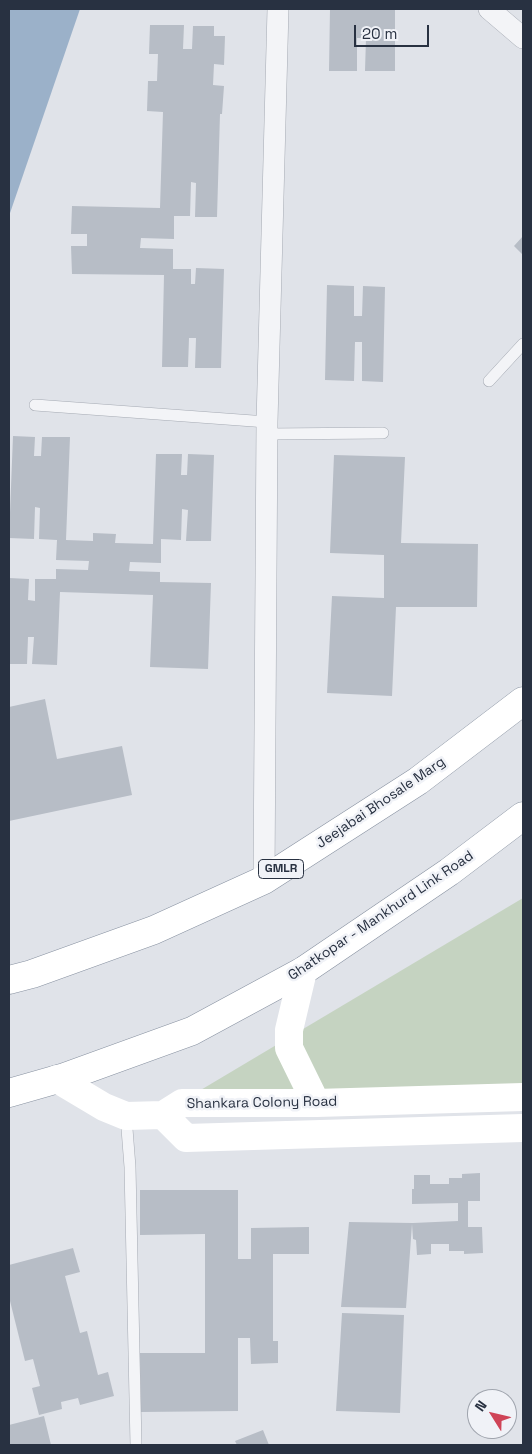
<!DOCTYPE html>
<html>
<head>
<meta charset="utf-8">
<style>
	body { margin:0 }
	#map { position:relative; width:532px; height:1454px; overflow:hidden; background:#e0e3e9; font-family:"Space Grotesk",sans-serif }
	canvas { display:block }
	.frame { position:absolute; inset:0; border:10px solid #283141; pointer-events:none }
	.north { position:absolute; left:467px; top:1389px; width:50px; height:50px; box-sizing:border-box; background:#f0f2f7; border:1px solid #a0a5ae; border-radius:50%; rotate:306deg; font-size:14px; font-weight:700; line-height:20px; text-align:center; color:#283141 }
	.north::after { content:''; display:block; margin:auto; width:18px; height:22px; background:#cf4457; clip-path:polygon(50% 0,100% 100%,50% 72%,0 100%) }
	.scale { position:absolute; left:354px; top:25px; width:75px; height:22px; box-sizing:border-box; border:2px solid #283141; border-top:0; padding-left:6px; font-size:15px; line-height:18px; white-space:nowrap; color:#283141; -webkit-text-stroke:4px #f0f2f7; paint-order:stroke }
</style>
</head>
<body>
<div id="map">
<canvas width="532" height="1454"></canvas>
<div class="frame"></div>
<div class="north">N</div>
<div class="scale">20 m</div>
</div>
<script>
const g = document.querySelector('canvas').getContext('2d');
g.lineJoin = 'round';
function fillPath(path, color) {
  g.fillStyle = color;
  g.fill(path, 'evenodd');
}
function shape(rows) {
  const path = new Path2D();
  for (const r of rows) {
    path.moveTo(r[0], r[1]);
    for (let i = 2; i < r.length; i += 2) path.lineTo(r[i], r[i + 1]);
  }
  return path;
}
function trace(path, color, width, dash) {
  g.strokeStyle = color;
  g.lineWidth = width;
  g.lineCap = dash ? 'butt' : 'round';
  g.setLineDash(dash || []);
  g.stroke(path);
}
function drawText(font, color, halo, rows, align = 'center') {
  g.font = font + ' "Space Grotesk",sans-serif';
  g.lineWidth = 5;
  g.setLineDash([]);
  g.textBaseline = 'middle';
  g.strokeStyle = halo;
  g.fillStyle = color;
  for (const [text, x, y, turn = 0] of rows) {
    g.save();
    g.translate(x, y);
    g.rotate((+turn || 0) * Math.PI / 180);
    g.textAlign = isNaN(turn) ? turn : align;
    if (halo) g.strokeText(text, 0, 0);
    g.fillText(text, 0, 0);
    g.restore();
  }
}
fillPath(shape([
	[523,898,523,1102,194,1094]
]), '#c5d3c1');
fillPath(shape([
	[9,9,80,9,9,216]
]), '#9bb1c9');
fillPath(shape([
	[330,9,395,9,395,71,365,71,366,38,357,38,357,71,329,71],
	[150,25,184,25,183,49,192,49,193,26,214,26,214,36,225,36,224,65,214,64,213,85,224,86,222,114,220,114,217,217,195,217,196,183,191,182,190,216,174,216,174,239,141,238,140,248,173,249,173,269,191,269,191,284,195,284,196,268,224,269,221,368,195,368,196,338,189,338,188,367,162,367,164,275,72,274,71,246,87,246,87,234,71,234,72,206,160,208,163,112,147,111,148,81,157,81,158,54,149,54],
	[523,236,523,255,514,246],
	[327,285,354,286,354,316,362,316,363,286,385,287,383,382,362,381,362,342,355,342,354,381,325,380],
	[13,436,35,437,34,456,41,456,42,437,70,437,66,540,93,541,93,533,116,534,115,543,153,544,156,454,182,454,181,475,187,475,188,454,214,455,211,541,186,541,188,510,182,509,181,540,161,539,161,563,130,562,129,571,160,572,160,582,211,583,208,669,150,667,153,595,60,592,57,665,32,664,34,637,28,637,27,664,9,664,9,578,29,579,28,600,35,601,35,579,56,579,56,569,88,570,89,561,56,560,57,540,39,539,40,508,35,507,34,539,9,538],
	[334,455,405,457,401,543,478,544,477,607,396,607,392,696,327,693,332,596,384,598,384,555,330,553],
	[45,699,57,759,122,746,132,795,9,821,9,707],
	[480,1173,480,1201,468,1201,468,1227,482,1227,483,1253,464,1254,464,1251,449,1251,449,1244,431,1244,431,1254,417,1255,416,1240,413,1239,412,1224,406,1308,341,1307,349,1222,413,1223,458,1221,458,1203,412,1204,412,1189,414,1189,414,1175,430,1175,430,1184,449,1184,449,1178,462,1178,462,1174],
	[140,1190,238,1190,238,1259,251,1259,251,1228,309,1227,309,1254,273,1254,273,1341,278,1341,278,1363,251,1364,250,1338,238,1338,238,1411,141,1412,140,1353,205,1353,205,1234,140,1235],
	[73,1248,80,1272,65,1276,80,1333,87,1331,98,1375,108,1372,114,1396,80,1405,78,1398,61,1402,62,1409,39,1415,32,1388,40,1386,33,1359,25,1361,9,1297,9,1265],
	[342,1313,404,1315,400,1413,336,1411],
	[44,1416,51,1445,9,1445,9,1425],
	[263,1430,269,1445,237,1445,235,1441]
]), '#b7bdc6');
const lane = shape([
	[489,381,523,344],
	[35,405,267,422],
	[268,434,383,433],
	[126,1116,130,1167,136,1445]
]);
const street = shape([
	[489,9,523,38],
	[264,880,267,422,278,9]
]);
const highway = shape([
	[9,980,32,974,154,930,264,880,418,781,523,701],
	[9,1093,65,1077,192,1031,303,971,449,872,523,816]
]);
trace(lane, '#a5aab3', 12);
trace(street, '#a5aab3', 22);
trace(highway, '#8791a0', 29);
trace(lane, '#f3f4f7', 11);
trace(street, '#f3f4f7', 21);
trace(shape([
	[303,971,289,1030,289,1048,316,1103],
	[57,1079,104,1107,126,1116,163,1115],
	[163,1115,186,1138,523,1128],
	[163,1115,182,1103,316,1103,523,1097]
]), '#fff', 28);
trace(highway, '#fff', 28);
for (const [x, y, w] of [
	[281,869,45]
]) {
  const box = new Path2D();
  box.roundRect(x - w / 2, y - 9.5, w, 19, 4);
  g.fillStyle = '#f0f2f7';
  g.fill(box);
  trace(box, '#283141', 1);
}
drawText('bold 12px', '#283141', null, [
	["GMLR",281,869]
]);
drawText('14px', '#283141', '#f0f2f7', [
	["Jeejabai Bhosale Marg",381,803,-34],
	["Ghatkopar - Mankhurd Link Road",381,916,-34],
	["Shankara Colony Road",262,1103,-1]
]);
</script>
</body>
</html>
